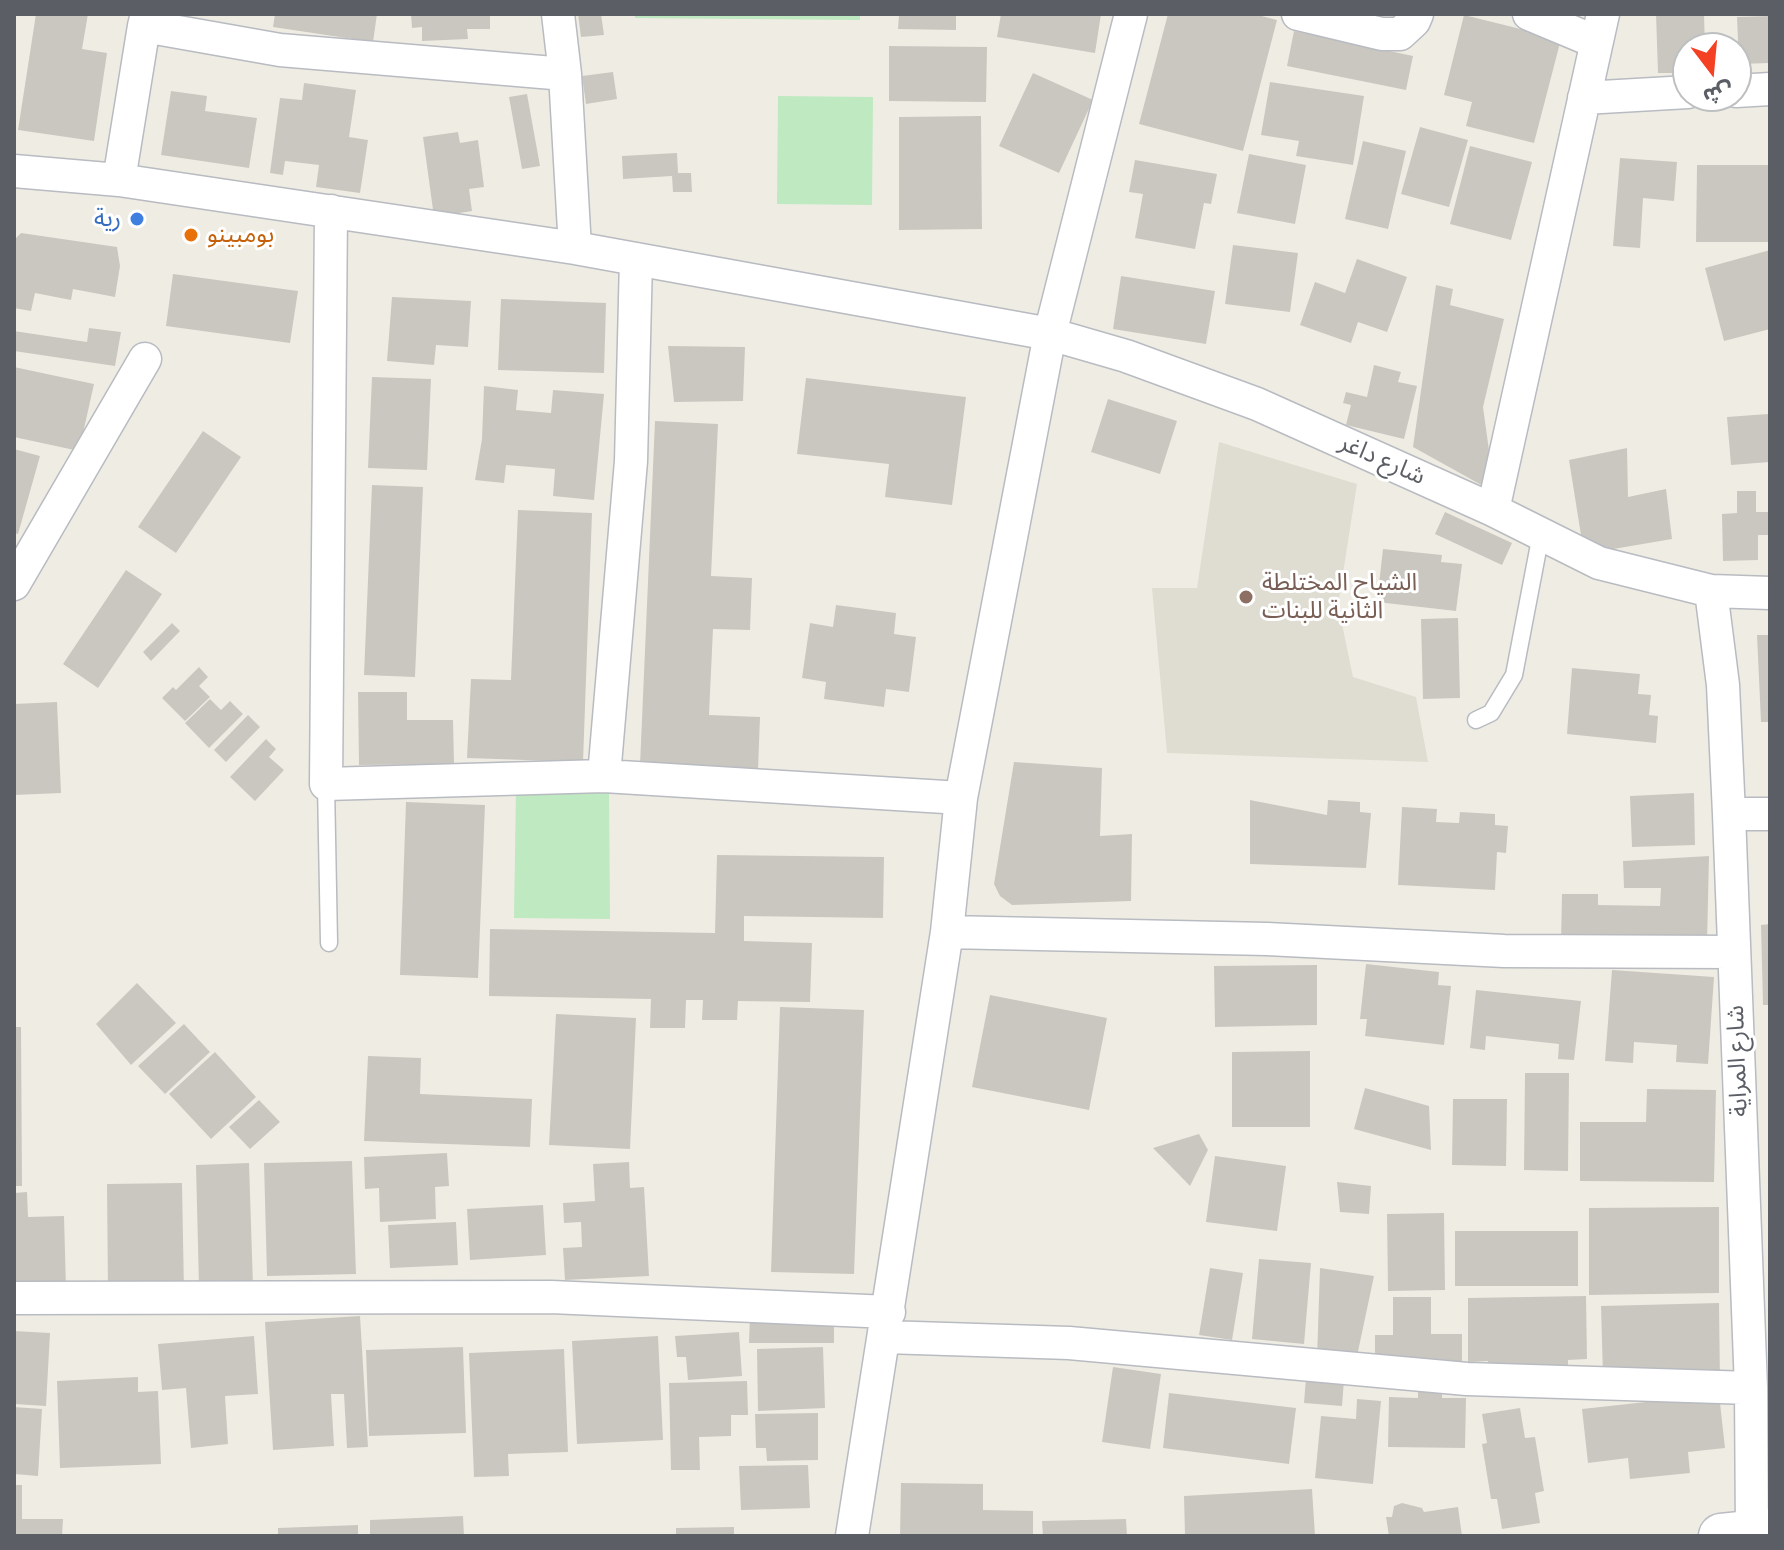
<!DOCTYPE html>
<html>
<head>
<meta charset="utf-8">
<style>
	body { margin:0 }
	#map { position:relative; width:1784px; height:1550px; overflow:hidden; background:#efede3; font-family:"Fira Sans Condensed","Noto Sans Arabic",sans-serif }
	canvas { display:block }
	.frame { position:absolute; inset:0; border:16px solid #5b5f65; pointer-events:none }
	.north { position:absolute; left:1672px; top:32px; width:80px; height:80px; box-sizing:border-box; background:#fff; border:2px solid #bdbfc1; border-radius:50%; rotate:164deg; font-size:22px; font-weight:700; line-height:32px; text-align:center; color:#5b5f65 }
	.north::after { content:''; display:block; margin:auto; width:28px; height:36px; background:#f54123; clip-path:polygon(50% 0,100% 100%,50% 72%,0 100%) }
</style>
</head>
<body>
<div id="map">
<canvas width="1784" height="1550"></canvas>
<div class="frame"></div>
<div class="north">ش</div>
</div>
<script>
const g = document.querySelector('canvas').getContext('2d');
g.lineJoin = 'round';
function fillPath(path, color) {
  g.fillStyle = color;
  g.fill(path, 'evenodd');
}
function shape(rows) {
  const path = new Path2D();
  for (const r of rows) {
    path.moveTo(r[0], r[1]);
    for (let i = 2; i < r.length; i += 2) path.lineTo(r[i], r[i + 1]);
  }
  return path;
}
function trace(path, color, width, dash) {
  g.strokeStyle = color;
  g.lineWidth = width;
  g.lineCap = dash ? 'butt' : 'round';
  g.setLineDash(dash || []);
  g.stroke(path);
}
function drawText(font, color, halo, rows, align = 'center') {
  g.font = font + ' "Fira Sans Condensed","Noto Sans Arabic",sans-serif';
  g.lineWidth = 6;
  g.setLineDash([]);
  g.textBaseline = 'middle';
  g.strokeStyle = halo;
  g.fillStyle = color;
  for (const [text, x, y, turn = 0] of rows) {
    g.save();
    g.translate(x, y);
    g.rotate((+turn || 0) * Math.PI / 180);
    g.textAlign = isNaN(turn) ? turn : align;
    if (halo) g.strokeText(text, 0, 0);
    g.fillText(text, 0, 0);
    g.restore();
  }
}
fillPath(shape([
	[1219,442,1357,484,1338,605,1353,677,1416,697,1428,762,1167,753,1152,588,1197,588]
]), '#dfddd2');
fillPath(shape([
	[635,14,860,14,860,20,635,18],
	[778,96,873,97,872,205,777,204],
	[516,790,609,791,610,919,514,918]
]), '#bee9c1');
fillPath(shape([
	[36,14,88,14,82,49,107,53,94,141,18,130],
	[275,14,377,14,373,42,273,27],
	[411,14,490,14,490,29,467,29,468,39,422,41,422,27,412,28],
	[578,14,601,14,604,35,581,37],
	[899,14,956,14,956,30,898,29],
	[1001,14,1101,14,1095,53,997,37],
	[1168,14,1254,14,1277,20,1243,151,1139,124],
	[1656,14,1704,14,1705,48,1688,48,1688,83,1677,83,1677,73,1658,73],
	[1464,15,1561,39,1534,143,1466,126,1472,102,1444,95],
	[1770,16,1770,63,1739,64,1737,17],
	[1294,31,1413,56,1406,90,1287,66],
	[889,46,987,47,986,102,889,101],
	[613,72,617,99,586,104,582,76],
	[1033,73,1093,100,1059,173,999,146],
	[1270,82,1364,96,1353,165,1296,156,1299,141,1261,135],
	[304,83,356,90,349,137,368,140,360,193,316,187,319,165,285,161,283,175,270,173,280,98,302,100],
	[171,91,207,96,205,111,257,118,249,168,161,155],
	[527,94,540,166,522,169,509,97],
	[981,116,982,229,899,230,899,117],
	[1420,127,1468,140,1449,207,1401,194],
	[458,132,460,143,478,140,484,187,469,189,472,211,434,217,423,137],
	[1363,141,1406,151,1388,229,1345,219],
	[1470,146,1532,162,1511,240,1450,224],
	[677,153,678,173,691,173,692,192,673,192,672,176,623,179,622,156],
	[1249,154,1306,165,1295,224,1237,213],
	[1620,158,1677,162,1674,201,1643,198,1640,248,1613,246],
	[1135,160,1217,174,1211,204,1204,203,1195,249,1135,238,1143,194,1129,192],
	[1697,165,1770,165,1770,242,1696,242],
	[21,233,117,247,120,266,115,297,73,289,71,300,35,293,31,311,14,308,14,240],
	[1233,245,1298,253,1290,312,1225,304],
	[1770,250,1770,329,1724,341,1705,268],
	[1357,259,1407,277,1387,332,1358,322,1351,343,1300,325,1315,282,1345,293],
	[173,274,298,291,290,343,166,326],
	[1121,276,1215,291,1206,344,1113,329],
	[1436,285,1453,289,1450,305,1504,319,1483,407,1493,479,1485,487,1413,447],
	[392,297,471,301,468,347,436,345,434,365,387,361],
	[501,299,606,303,604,373,498,370],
	[89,328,121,332,115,366,14,351,14,331,87,342],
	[668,346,745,347,743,401,674,402],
	[1374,365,1401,372,1398,382,1417,386,1404,439,1346,425,1351,405,1343,403,1346,392,1367,397],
	[14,367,94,384,79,451,14,437],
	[372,377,431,379,427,470,368,468],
	[806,378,966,397,952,505,885,497,889,464,797,454],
	[484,386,518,390,516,410,551,413,553,390,604,394,594,500,553,496,555,469,506,465,504,483,475,480,482,439],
	[1108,399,1177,421,1160,474,1091,452],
	[1768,414,1770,462,1731,465,1727,417],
	[655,421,718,424,711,576,752,578,750,630,713,629,709,715,760,717,758,770,640,765],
	[203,431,241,457,176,553,138,527],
	[1627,448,1628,497,1666,489,1672,539,1584,554,1569,460],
	[14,449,40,456,18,534,14,533],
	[372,485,423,487,415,677,364,675],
	[1737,491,1756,491,1756,512,1770,512,1770,535,1758,535,1758,560,1723,561,1722,514,1737,513],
	[518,510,592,513,583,762,467,758,471,679,511,680],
	[1445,512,1512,543,1502,565,1435,534],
	[1383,549,1442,555,1441,562,1462,564,1456,611,1377,602],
	[126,570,162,594,98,688,63,664],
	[836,605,896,613,894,634,916,637,909,692,886,689,884,707,824,699,826,682,802,678,810,623,833,627],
	[1458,618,1460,698,1423,699,1421,619],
	[172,623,180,631,151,661,143,652],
	[1757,635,1770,635,1770,722,1761,722],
	[199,667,208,677,199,686,210,697,185,721,162,698,173,687,176,690],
	[1572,668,1640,674,1638,694,1651,695,1649,715,1658,716,1656,743,1567,734],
	[358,692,407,692,407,720,453,720,454,764,359,765],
	[210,699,221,710,230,701,243,714,209,748,185,723],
	[57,702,61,793,14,795,14,704],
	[248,715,260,727,226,762,214,750],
	[266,739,276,749,269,757,284,770,255,801,230,777],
	[1014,762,1102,768,1100,836,1132,834,1131,901,1012,905,1000,896,994,884],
	[1694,793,1695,845,1632,847,1630,796],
	[1250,800,1327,815,1328,800,1360,802,1360,812,1371,813,1366,868,1250,864],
	[406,802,485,805,478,978,400,975],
	[1402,807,1437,809,1436,822,1459,823,1460,812,1495,814,1495,825,1508,826,1506,853,1497,852,1495,890,1398,885],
	[717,855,884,857,883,918,744,916,744,941,812,943,810,1002,738,1001,737,1020,702,1020,703,1000,686,1000,685,1028,650,1028,651,999,489,996,490,929,715,933],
	[1709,856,1707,943,1561,941,1562,894,1598,894,1598,905,1660,906,1661,888,1624,888,1623,861],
	[1770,924,1770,1005,1763,1005,1761,925],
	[1366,964,1439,972,1438,985,1451,986,1444,1045,1365,1036,1367,1019,1360,1019],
	[1317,965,1317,1025,1215,1027,1214,966],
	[1612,970,1714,977,1708,1064,1676,1062,1677,1045,1634,1042,1633,1063,1605,1061],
	[137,983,176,1023,131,1065,96,1024],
	[1476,990,1581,1001,1574,1060,1558,1059,1559,1044,1486,1036,1485,1050,1470,1048],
	[990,995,1107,1018,1089,1110,972,1087],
	[780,1007,864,1010,854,1274,771,1272],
	[556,1014,636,1018,630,1149,549,1145],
	[184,1024,210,1052,165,1094,138,1066],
	[14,1027,21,1027,22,1186,14,1186],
	[1310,1051,1310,1127,1232,1127,1232,1052],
	[215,1052,256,1097,211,1139,169,1094],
	[368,1056,421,1058,420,1094,532,1099,530,1147,364,1141],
	[1525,1073,1569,1073,1568,1171,1524,1170],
	[1365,1088,1429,1106,1431,1150,1354,1129],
	[1647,1089,1716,1090,1714,1182,1580,1181,1580,1122,1646,1122],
	[1453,1099,1507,1099,1506,1166,1452,1165],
	[259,1100,280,1122,250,1149,229,1127],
	[1199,1134,1208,1150,1190,1186,1153,1148],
	[447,1153,449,1186,435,1187,436,1219,380,1222,379,1188,365,1189,364,1157],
	[1215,1156,1286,1166,1277,1231,1206,1222],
	[352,1161,356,1274,267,1276,264,1163],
	[629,1162,630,1188,644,1187,649,1276,565,1280,563,1248,582,1247,581,1222,564,1223,563,1203,595,1201,593,1164],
	[249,1163,253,1286,199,1287,196,1165],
	[1337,1182,1371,1186,1369,1214,1340,1212],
	[182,1183,184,1292,108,1293,107,1184],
	[27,1192,28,1217,64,1216,66,1289,14,1290,14,1193],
	[543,1205,546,1255,470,1260,467,1209],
	[1719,1207,1719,1293,1589,1295,1589,1208],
	[1444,1213,1445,1290,1388,1291,1387,1214],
	[456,1222,458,1265,390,1268,388,1225],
	[1455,1231,1578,1231,1578,1286,1455,1286],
	[1259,1259,1311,1263,1304,1344,1252,1339],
	[1210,1268,1243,1273,1232,1340,1199,1335],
	[1320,1268,1374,1276,1356,1361,1317,1359],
	[1586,1296,1587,1359,1568,1360,1568,1374,1488,1375,1488,1361,1468,1362,1468,1298],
	[1393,1297,1431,1297,1431,1334,1462,1334,1462,1366,1375,1366,1375,1335,1393,1335],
	[1719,1303,1720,1382,1603,1376,1601,1306],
	[750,1314,834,1315,834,1343,749,1343],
	[360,1316,368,1447,347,1448,344,1394,331,1394,334,1446,273,1450,265,1322],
	[14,1331,50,1333,46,1406,14,1404],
	[739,1332,742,1376,688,1380,686,1357,677,1357,675,1336],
	[254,1336,258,1394,225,1396,228,1444,191,1448,186,1388,162,1390,158,1344],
	[658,1336,663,1440,577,1444,572,1341],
	[463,1347,466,1433,369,1436,366,1350],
	[823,1347,825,1408,758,1411,757,1349],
	[564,1349,568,1452,508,1454,509,1476,474,1477,469,1353],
	[1113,1367,1161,1374,1150,1449,1102,1442],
	[138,1377,138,1392,158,1391,161,1464,60,1468,57,1381],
	[1306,1377,1344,1380,1342,1406,1304,1403],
	[747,1381,748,1415,731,1415,731,1436,699,1437,700,1470,671,1470,669,1383],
	[1418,1389,1442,1389,1442,1398,1466,1398,1465,1448,1388,1447,1389,1397,1418,1398],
	[1169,1393,1296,1408,1289,1464,1163,1448],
	[1719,1394,1725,1448,1688,1452,1690,1473,1630,1479,1628,1458,1588,1463,1582,1409],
	[1357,1399,1381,1401,1373,1484,1315,1478,1321,1416,1356,1419],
	[14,1407,42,1409,38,1476,14,1474],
	[1520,1408,1525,1438,1535,1437,1544,1491,1535,1493,1540,1523,1502,1529,1497,1499,1491,1499,1482,1444,1487,1443,1482,1414],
	[818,1413,818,1460,767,1461,766,1448,756,1448,755,1414],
	[808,1465,810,1508,741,1510,739,1466],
	[901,1483,983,1484,983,1510,1033,1511,1033,1536,900,1536],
	[14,1485,22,1485,22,1519,63,1519,62,1536,14,1536],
	[1312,1489,1315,1536,1185,1536,1184,1496],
	[1402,1503,1422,1508,1424,1512,1458,1507,1462,1536,1389,1536,1386,1517,1392,1517,1394,1506],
	[463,1516,464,1536,370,1536,370,1520],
	[1126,1519,1127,1536,1043,1536,1042,1521],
	[358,1525,358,1536,278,1536,278,1528],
	[734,1527,734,1536,676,1536,676,1528]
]), '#cac7c0');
const lane = shape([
	[1476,720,1491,713,1514,675,1541,534],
	[326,784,329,943]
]);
const street = shape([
	[147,14,144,26,280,50,565,74],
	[558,14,565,74,575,248],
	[1298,14,1382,34,1400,34,1414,21,1417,14],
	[1529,14,1596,42],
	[1736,91,1770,89],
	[1584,98,1688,92],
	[14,171,119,180,575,248,1050,334,1126,356,1257,404,1493,510,1599,563,1711,591,1770,593],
	[119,180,144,26],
	[331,211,326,784,604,776,961,798],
	[1493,510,1603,14],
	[14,584,145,359],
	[1711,591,1723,685,1729,814,1751,1388,1752,1536],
	[604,776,631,461,636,259],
	[1729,814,1770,814],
	[947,932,1267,939,1504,951,1733,952],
	[14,1298,551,1297,889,1312],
	[885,1337,1069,1343,1467,1379,1751,1388],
	[852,1536,947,932,961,798,1050,334,1131,14]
]);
const secondary = shape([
	[1721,1536,1770,1531]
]);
trace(lane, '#b8bbc1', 19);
trace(street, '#b8bbc1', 35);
trace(secondary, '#b9bcc3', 47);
trace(lane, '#fff', 16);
trace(street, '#fff', 32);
trace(secondary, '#fff', 44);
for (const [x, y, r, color] of [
	[137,219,8,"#3f7fe0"],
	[191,235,8,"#e8710a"],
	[1246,597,8,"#8d6e63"]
]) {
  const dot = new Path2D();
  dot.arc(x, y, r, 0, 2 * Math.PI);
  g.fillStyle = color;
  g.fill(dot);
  trace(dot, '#fff', 3);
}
drawText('24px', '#366cbe', '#fff', [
	["رية",121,219]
], 'right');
drawText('24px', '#c56008', '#fff', [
	["بومبينو",207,235]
], 'left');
drawText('24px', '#5b5f65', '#fff', [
	["شارع داغر",1382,460,24],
	["شارع المراية",1738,1061,-92]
]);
drawText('24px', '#785e54', '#fff', [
	["الشياح المختلطة",1262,583],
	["الثانية للبنات",1262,611]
], 'left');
</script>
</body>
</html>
